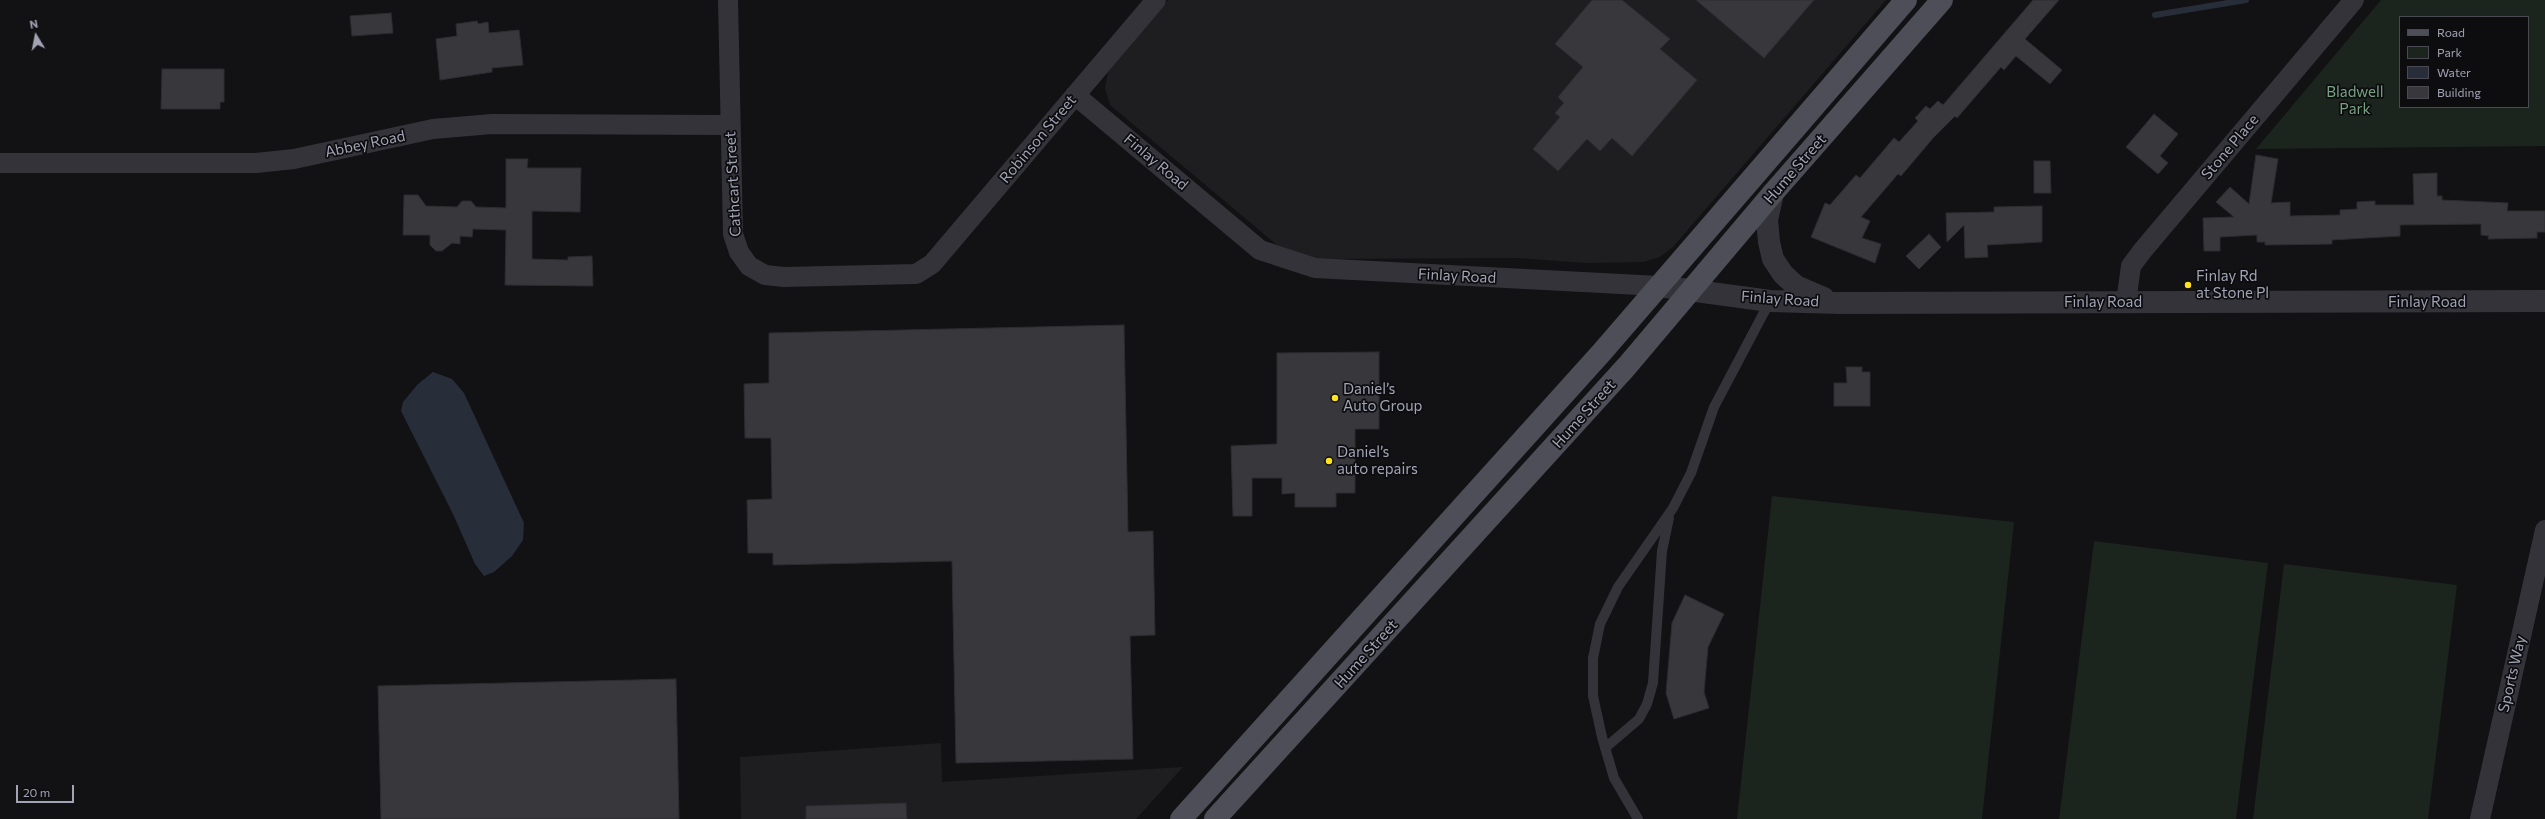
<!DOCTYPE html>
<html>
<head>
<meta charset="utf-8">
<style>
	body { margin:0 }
	#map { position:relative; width:2545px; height:819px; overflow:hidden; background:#121214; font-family:Commissioner,sans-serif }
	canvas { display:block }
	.legend { position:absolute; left:2399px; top:16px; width:130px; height:92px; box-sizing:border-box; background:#0d0d0f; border:1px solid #494952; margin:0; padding:5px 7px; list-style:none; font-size:12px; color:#a2a4b6 }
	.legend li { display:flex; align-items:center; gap:8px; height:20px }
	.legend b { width:20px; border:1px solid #494952 }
	.north { position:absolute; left:16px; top:16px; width:40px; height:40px; -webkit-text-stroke:3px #0d0d0f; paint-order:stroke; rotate:350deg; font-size:11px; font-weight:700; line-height:16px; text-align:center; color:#a2a4b6 }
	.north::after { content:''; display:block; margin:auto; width:14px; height:18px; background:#a2a4b6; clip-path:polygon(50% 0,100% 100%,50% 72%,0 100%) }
	.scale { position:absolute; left:16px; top:785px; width:58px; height:18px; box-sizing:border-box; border:2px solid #a2a4b6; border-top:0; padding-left:5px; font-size:12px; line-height:14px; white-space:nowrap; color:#a2a4b6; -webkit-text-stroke:3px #0d0d0f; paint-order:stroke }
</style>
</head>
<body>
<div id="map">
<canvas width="2545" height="819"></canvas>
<ul class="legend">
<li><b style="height:5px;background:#4e4e58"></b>Road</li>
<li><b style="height:11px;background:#1c241e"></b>Park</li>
<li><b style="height:11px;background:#272d39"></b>Water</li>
<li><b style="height:11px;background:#37373c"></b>Building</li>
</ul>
<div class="north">N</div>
<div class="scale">20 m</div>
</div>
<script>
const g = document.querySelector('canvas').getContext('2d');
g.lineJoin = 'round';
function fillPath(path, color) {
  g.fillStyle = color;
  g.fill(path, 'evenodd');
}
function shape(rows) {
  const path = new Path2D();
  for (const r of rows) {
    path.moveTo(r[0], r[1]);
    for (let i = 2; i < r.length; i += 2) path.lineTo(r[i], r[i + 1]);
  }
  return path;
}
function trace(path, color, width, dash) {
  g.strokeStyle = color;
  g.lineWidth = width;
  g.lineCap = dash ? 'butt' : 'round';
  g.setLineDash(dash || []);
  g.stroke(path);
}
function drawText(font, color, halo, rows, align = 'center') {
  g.font = font + ' Commissioner,sans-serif';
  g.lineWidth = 3.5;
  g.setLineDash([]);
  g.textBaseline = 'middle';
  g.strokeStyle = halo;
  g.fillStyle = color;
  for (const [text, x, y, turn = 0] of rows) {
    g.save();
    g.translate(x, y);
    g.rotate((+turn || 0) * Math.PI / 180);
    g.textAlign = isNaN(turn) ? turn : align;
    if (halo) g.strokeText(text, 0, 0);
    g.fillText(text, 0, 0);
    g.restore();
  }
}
fillPath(shape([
	[1168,0,1886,0,1673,247,1660,257,1644,262,1586,263,1517,258,1318,259,1277,245,1110,105,1105,88,1108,72],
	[941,743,942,782,1183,767,1136,819,741,819,740,757]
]), '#1e1e21');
fillPath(shape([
	[2381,0,2545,0,2545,146,2256,149],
	[2400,17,2528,17,2528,107,2400,107],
	[1772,496,2014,522,1982,819,1737,819],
	[2094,541,2268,563,2236,819,2059,819],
	[2284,564,2457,585,2428,819,2253,819]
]), '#1c241e');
fillPath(shape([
	[433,372,452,379,464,393,524,523,523,540,512,556,494,572,484,576,475,564,453,514,401,411,403,402,418,384]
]), '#272d39');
trace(shape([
	[2155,15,2246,0]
]), '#272d39', 6);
const building = shape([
	[1592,0,1622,0,1670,39,1660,49,1697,80,1632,156,1612,138,1600,151,1587,139,1558,171,1533,149,1560,117,1555,113,1564,103,1558,97,1583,67,1555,44,1592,0],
	[1696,0,1814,0,1764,58,1696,0],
	[2033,0,2059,0,2025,39,2062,70,2050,84,2016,56,2004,70,2001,67,1957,118,1955,116,1934,137,1901,176,1898,174,1861,217,1870,221,1862,238,1881,244,1875,263,1811,237,1825,203,1830,205,1856,175,1860,178,1894,138,1899,142,1918,121,1915,118,1926,106,1930,109,1938,101,1943,105,2033,0],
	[391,13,393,33,352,36,350,16,391,13],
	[477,21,478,24,488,22,489,33,519,30,523,65,492,68,492,72,440,80,436,39,457,36,456,24,477,21],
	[162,69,224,69,224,102,220,102,220,109,161,109,162,69],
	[2154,114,2178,134,2160,156,2168,163,2158,174,2126,147,2154,114],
	[2256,155,2278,159,2271,203,2290,202,2290,216,2340,215,2340,210,2357,209,2357,202,2375,201,2375,205,2414,205,2413,174,2437,173,2437,196,2442,196,2442,200,2508,203,2507,211,2545,211,2545,232,2537,232,2537,238,2488,239,2489,236,2481,235,2481,224,2400,225,2400,236,2332,240,2332,244,2265,245,2265,242,2257,242,2257,235,2220,237,2220,251,2204,251,2203,218,2234,217,2216,202,2230,187,2249,204,2256,155],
	[506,159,528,159,527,168,581,168,580,212,532,211,532,259,568,260,568,257,592,256,593,286,505,285,506,230,473,229,472,237,460,236,460,244,452,243,442,251,436,251,430,245,430,235,403,235,404,195,418,195,426,206,457,207,462,201,471,201,476,207,506,208,506,159],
	[2034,161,2050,161,2051,193,2034,193,2034,161],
	[2042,206,2042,242,1987,245,1988,257,1965,258,1964,225,1947,242,1946,213,1994,212,1994,207,2042,206],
	[1929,234,1941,247,1919,269,1906,256,1929,234],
	[1124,325,1128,532,1153,531,1155,635,1130,636,1133,759,956,763,952,561,773,565,773,553,748,553,747,500,772,499,771,438,745,438,744,384,769,383,769,333,1124,325],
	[1379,352,1379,429,1355,429,1355,493,1336,493,1336,507,1295,507,1295,493,1282,494,1282,478,1252,478,1252,516,1233,516,1231,446,1277,444,1277,353,1379,352],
	[1846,367,1862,367,1862,372,1870,372,1870,406,1834,406,1834,383,1847,383,1846,367],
	[1685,595,1724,614,1708,647,1704,692,1709,708,1674,719,1666,693,1672,623,1685,595],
	[676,679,679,819,381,819,378,686,676,679],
	[906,803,907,819,806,819,806,806,906,803]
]);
fillPath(building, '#37373c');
trace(building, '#2d2c30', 1);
trace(shape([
	[1605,748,1639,719,1647,704,1653,683,1662,551,1669,518],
	[1638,819,1614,778,1602,737,1593,696,1593,658,1600,624,1618,587,1673,508,1691,473,1714,407,1770,301]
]), '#333339', 10);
trace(shape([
	[728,0,733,234,739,252,749,266,765,275,784,277,916,274,932,264,1156,0],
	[1075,95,1260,250,1315,268,1659,286],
	[0,163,256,163,294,159,433,129,492,124,730,125],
	[2126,302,2131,266,2143,250,2354,0],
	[2480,819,2545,530]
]), '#333339', 20);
trace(shape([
	[1773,193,1767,220,1769,242,1773,259,1783,274,1796,286,1824,298],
	[1659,286,1770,301,1840,303,2545,301]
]), '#333339', 22);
trace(shape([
	[1181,819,1602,352,1906,0],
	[1215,819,1627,366,1773,193,1942,0]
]), '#4e4e58', 22);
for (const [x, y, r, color] of [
	[2188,285,4,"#ffe21f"],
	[1335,398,4,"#ffe21f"],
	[1329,461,4,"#ffe21f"]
]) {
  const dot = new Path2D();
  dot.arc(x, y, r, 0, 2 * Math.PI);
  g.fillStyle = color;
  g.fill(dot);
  trace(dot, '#0d0d0f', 1.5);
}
drawText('15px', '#77a383', '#0d0d0f', [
	["Bladwell",2355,92],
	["Park",2355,109]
]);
drawText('15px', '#a2a4b6', '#0d0d0f', [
	["Robinson Street",1038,139,-50],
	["Abbey Road",365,144,-12],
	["Stone Place",2230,147,-50],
	["Finlay Road",1156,162,40],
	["Hume Street",1795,169,-49],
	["Cathcart Street",733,184,-93],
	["Finlay Road",1457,276,3],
	["Finlay Road",1780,299,4],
	["Finlay Road",2103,302],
	["Finlay Road",2427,302],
	["Hume Street",1584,414,-48],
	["Hume Street",1366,654,-48],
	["Sports Way",2512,674,-77]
]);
drawText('15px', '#a2a4b6', '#0d0d0f', [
	["Finlay Rd",2196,276],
	["at Stone Pl",2196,293],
	["Daniel’s",1343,389],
	["Auto Group",1343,406],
	["Daniel’s",1337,452],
	["auto repairs",1337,469]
], 'left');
</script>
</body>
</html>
